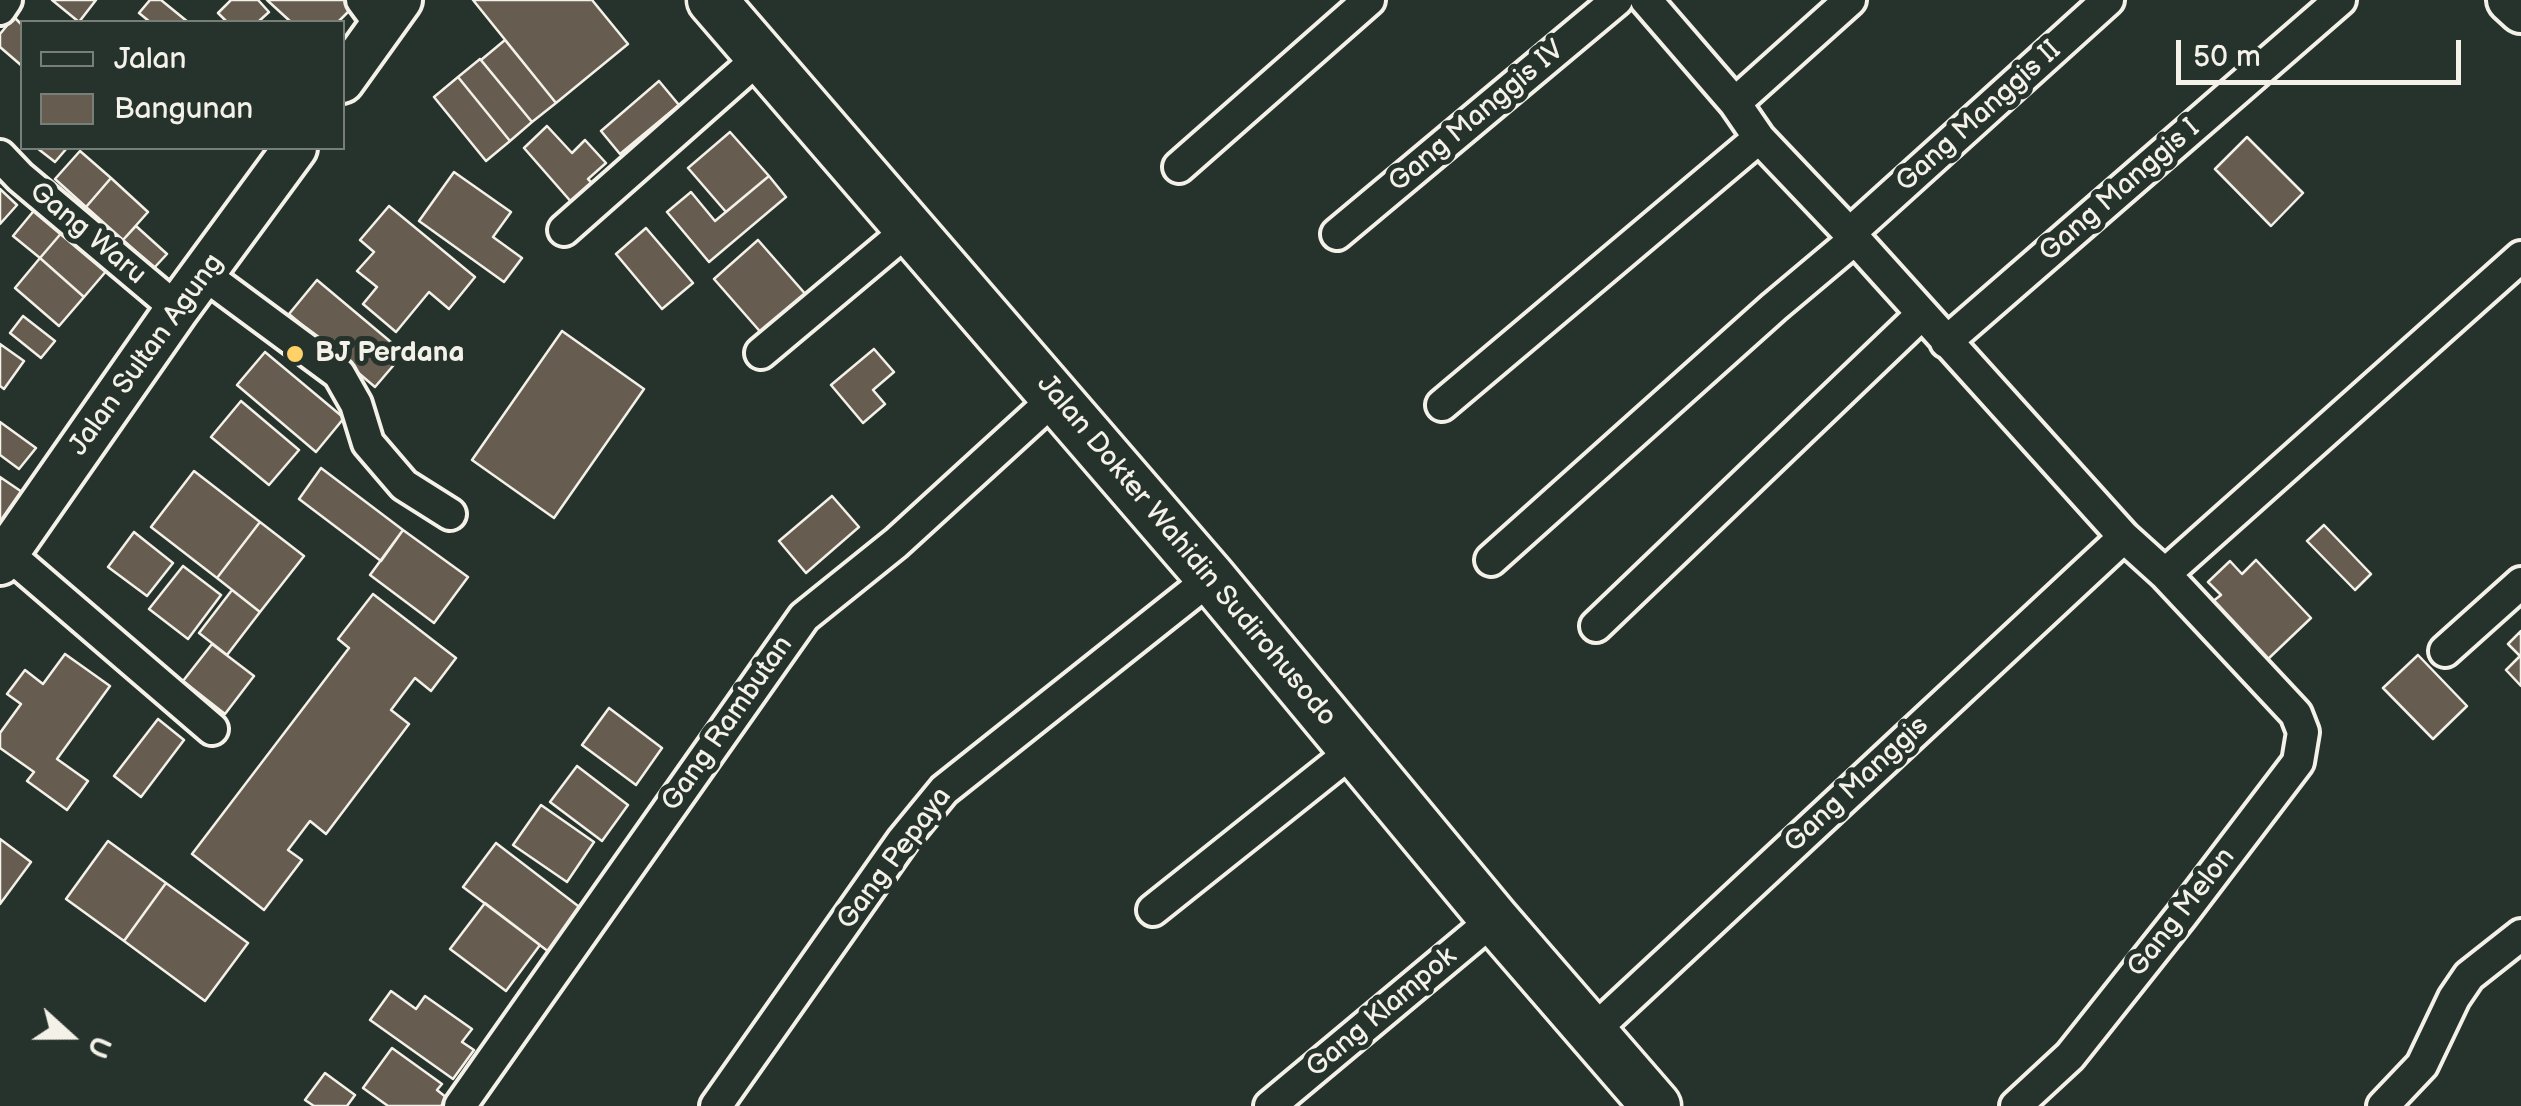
<!DOCTYPE html>
<html>
<head>
<meta charset="utf-8">
<style>
	body { margin:0 }
	#map { position:relative; width:2521px; height:1106px; overflow:hidden; background:#26332d; font-family:"Balsamiq Sans",sans-serif }
	canvas { display:block }
	.legend { position:absolute; left:20px; top:20px; width:325px; height:130px; box-sizing:border-box; background:#26332d; border:2px solid #787f78; margin:0; padding:12px 18px; list-style:none; font-size:30px; color:#f4f1e8 }
	.legend li { display:flex; align-items:center; gap:20px; height:50px }
	.legend b { width:50px; border:2px solid #787f78 }
	.north { position:absolute; left:20px; top:986px; width:100px; height:100px; -webkit-text-stroke:8px #26332d; paint-order:stroke; rotate:111deg; font-size:28px; font-weight:700; line-height:40px; text-align:center; color:#f4f1e8 }
	.north::after { content:''; display:block; margin:auto; width:35px; height:45px; background:#f4f1e8; clip-path:polygon(50% 0,100% 100%,50% 72%,0 100%) }
	.scale { position:absolute; left:2176px; top:40px; width:285px; height:45px; box-sizing:border-box; border:5px solid #f4f1e8; border-top:0; padding-left:12px; font-size:30px; line-height:35px; white-space:nowrap; color:#f4f1e8; -webkit-text-stroke:8px #26332d; paint-order:stroke }
</style>
</head>
<body>
<div id="map">
<canvas width="2521" height="1106"></canvas>
<ul class="legend">
<li><b style="height:12px;background:#26332d"></b>Jalan</li>
<li><b style="height:28px;background:#665c50"></b>Bangunan</li>
</ul>
<div class="north">U</div>
<div class="scale">50 m</div>
</div>
<script>
const g = document.querySelector('canvas').getContext('2d');
g.lineJoin = 'round';
function fillPath(path, color) {
  g.fillStyle = color;
  g.fill(path, 'evenodd');
}
function shape(rows) {
  const path = new Path2D();
  for (const r of rows) {
    path.moveTo(r[0], r[1]);
    for (let i = 2; i < r.length; i += 2) path.lineTo(r[i], r[i + 1]);
  }
  return path;
}
function trace(path, color, width, dash) {
  g.strokeStyle = color;
  g.lineWidth = width;
  g.lineCap = dash ? 'butt' : 'round';
  g.setLineDash(dash || []);
  g.stroke(path);
}
function drawText(font, color, halo, rows, align = 'center') {
  g.font = font + ' "Balsamiq Sans",sans-serif';
  g.lineWidth = 10;
  g.setLineDash([]);
  g.textBaseline = 'middle';
  g.strokeStyle = halo;
  g.fillStyle = color;
  for (const [text, x, y, turn = 0] of rows) {
    g.save();
    g.translate(x, y);
    g.rotate((+turn || 0) * Math.PI / 180);
    g.textAlign = isNaN(turn) ? turn : align;
    if (halo) g.strokeText(text, 0, 0);
    g.fillText(text, 0, 0);
    g.restore();
  }
}
const building = shape([
	[52,0,96,0,79,22,52,0],
	[150,0,161,0,188,22,150,22,139,13,150,0],
	[231,0,258,0,269,12,258,22,227,22,218,13,231,0],
	[267,0,346,0,353,7,338,22,291,22,267,0],
	[473,0,592,0,628,44,556,103,473,0],
	[14,17,22,25,22,66,0,47,0,34,14,17],
	[505,40,556,103,532,122,481,60,505,40],
	[480,59,532,122,510,141,458,77,480,59],
	[458,77,510,141,486,161,434,97,458,77],
	[659,81,679,105,620,154,601,131,659,81],
	[547,126,572,153,585,140,606,163,588,179,594,185,573,204,524,148,547,126],
	[730,132,769,176,726,212,688,168,730,132],
	[2247,137,2303,193,2271,226,2215,169,2247,137],
	[37,148,67,148,55,162,37,148],
	[80,151,111,178,86,207,55,179,80,151],
	[454,172,511,212,493,237,522,258,504,282,419,221,454,172],
	[769,176,786,197,709,262,667,212,691,192,715,221,769,176],
	[111,178,148,212,123,240,86,207,111,178],
	[0,189,17,205,0,224,0,189],
	[389,206,475,277,449,309,429,292,396,332,363,304,377,287,357,271,374,252,360,240,389,206],
	[37,207,64,230,40,258,13,236,37,207],
	[136,226,167,254,154,268,123,240,136,226],
	[646,228,693,283,662,309,616,254,646,228],
	[64,230,108,269,84,297,40,258,64,230],
	[758,240,808,297,764,336,714,279,758,240],
	[40,258,84,297,59,326,15,288,40,258],
	[317,280,404,353,375,387,289,314,317,280],
	[23,316,55,341,41,358,10,333,23,316],
	[562,331,644,389,554,518,472,460,562,331],
	[0,344,24,361,4,389,0,386,0,344],
	[874,349,894,372,873,390,885,404,863,423,831,385,874,349],
	[265,352,344,418,316,452,237,385,265,352],
	[241,401,299,450,269,485,211,437,241,401],
	[0,422,36,448,19,469,0,455,0,422],
	[321,468,403,530,381,561,299,499,321,468],
	[194,471,260,522,217,578,151,527,194,471],
	[0,477,25,494,4,524,0,521,0,477],
	[832,496,859,527,806,573,779,541,832,496],
	[260,522,304,556,260,612,217,578,260,522],
	[2324,525,2371,574,2355,590,2307,541,2324,525],
	[403,530,468,577,434,623,370,575,403,530],
	[134,532,173,563,147,596,108,567,134,532],
	[2256,560,2311,618,2267,660,2212,602,2221,595,2208,582,2230,561,2242,574,2256,560],
	[183,566,221,595,188,639,149,609,183,566],
	[232,590,260,612,227,655,199,633,232,590],
	[373,594,456,658,431,691,415,678,391,710,409,724,326,834,310,821,288,850,302,860,264,910,192,854,349,648,338,639,373,594],
	[2521,631,2521,686,2506,670,2520,656,2508,644,2521,631],
	[212,644,254,676,225,714,183,681,212,644],
	[65,654,110,686,57,759,88,781,67,810,27,781,34,772,0,748,0,733,21,704,7,694,25,670,43,684,65,654],
	[2418,655,2467,706,2433,739,2383,688,2418,655],
	[609,708,662,748,636,785,582,745,609,708],
	[158,719,184,740,141,797,114,776,158,719],
	[577,766,628,805,602,841,550,802,577,766],
	[541,805,594,842,567,882,513,845,541,805],
	[0,839,31,862,0,904,0,839],
	[108,841,166,883,124,941,66,899,108,841],
	[496,843,582,909,549,952,463,887,496,843],
	[166,883,248,943,205,1001,124,941,166,883],
	[485,903,540,945,506,991,450,949,485,903],
	[391,991,416,1009,425,996,472,1029,462,1042,474,1050,453,1079,370,1020,391,991],
	[392,1048,442,1084,437,1090,447,1098,441,1106,388,1106,363,1088,392,1048],
	[325,1073,355,1095,347,1106,314,1106,305,1100,325,1073]
]);
fillPath(building, '#665c50');
trace(building, '#f4f1e8', 2.5);
const street = shape([
	[362,0,381,26],
	[1646,0,1735,103,1759,138,1855,239,2124,537,2165,574,2296,714,2303,732,2298,762,2181,916,2070,1056,2016,1106],
	[0,9,6,0],
	[1735,103,1850,0],
	[0,156,20,177,177,309],
	[1179,167,1369,0],
	[564,230,761,56],
	[1850,233,2108,0],
	[1337,234,1617,0],
	[205,275,339,374,356,404,368,443,404,485,450,514],
	[1946,342,2340,0],
	[761,353,909,229],
	[1442,405,1759,138],
	[7,553,212,729],
	[1491,560,1774,307,1855,239],
	[2165,574,2521,257],
	[1596,626,1922,314],
	[2445,651,2521,583],
	[1153,910,1355,749],
	[1591,1033,2124,537],
	[460,1106,804,617,896,543,1056,397],
	[716,1106,903,840,944,790,1211,578],
	[1270,1106,1494,919],
	[2383,1106,2422,1065,2454,998,2469,976,2521,935]
]);
const secondary = shape([
	[2509,0,2521,11],
	[342,81,400,0],
	[0,563,177,309,295,148]
]);
const primary = shape([
	[712,0,1211,578,1494,919,1656,1106]
]);
trace(street, '#f4f1e8', 38);
trace(secondary, '#f4f1e8', 50);
trace(primary, '#f4f1e8', 55);
trace(street, '#26332d', 30);
trace(secondary, '#26332d', 42);
trace(primary, '#26332d', 48);
for (const [x, y, r, color] of [
	[295,354,10,"#ffd166"]
]) {
  const dot = new Path2D();
  dot.arc(x, y, r, 0, 2 * Math.PI);
  g.fillStyle = color;
  g.fill(dot);
  trace(dot, '#26332d', 4);
}
drawText('28px', '#f4f1e8', '#26332d', [
	["Gang Manggis IV",1477,117,-40],
	["Gang Manggis II",1979,117,-42],
	["Gang Manggis I",2120,191,-41],
	["Gang Waru",87,234,40],
	["Jalan Sultan Agung",147,355,-54],
	["Jalan Dokter Wahidin Sudirohusodo",1186,551,50],
	["Gang Rambutan",728,724,-55],
	["Gang Manggis",1857,785,-43],
	["Gang Pepaya",895,859,-53],
	["Gang Melon",2182,913,-52],
	["Gang Klampok",1382,1013,-40]
]);
drawText('bold 28px', '#f4f1e8', '#26332d', [
	["BJ Perdana",315,354]
], 'left');
</script>
</body>
</html>
